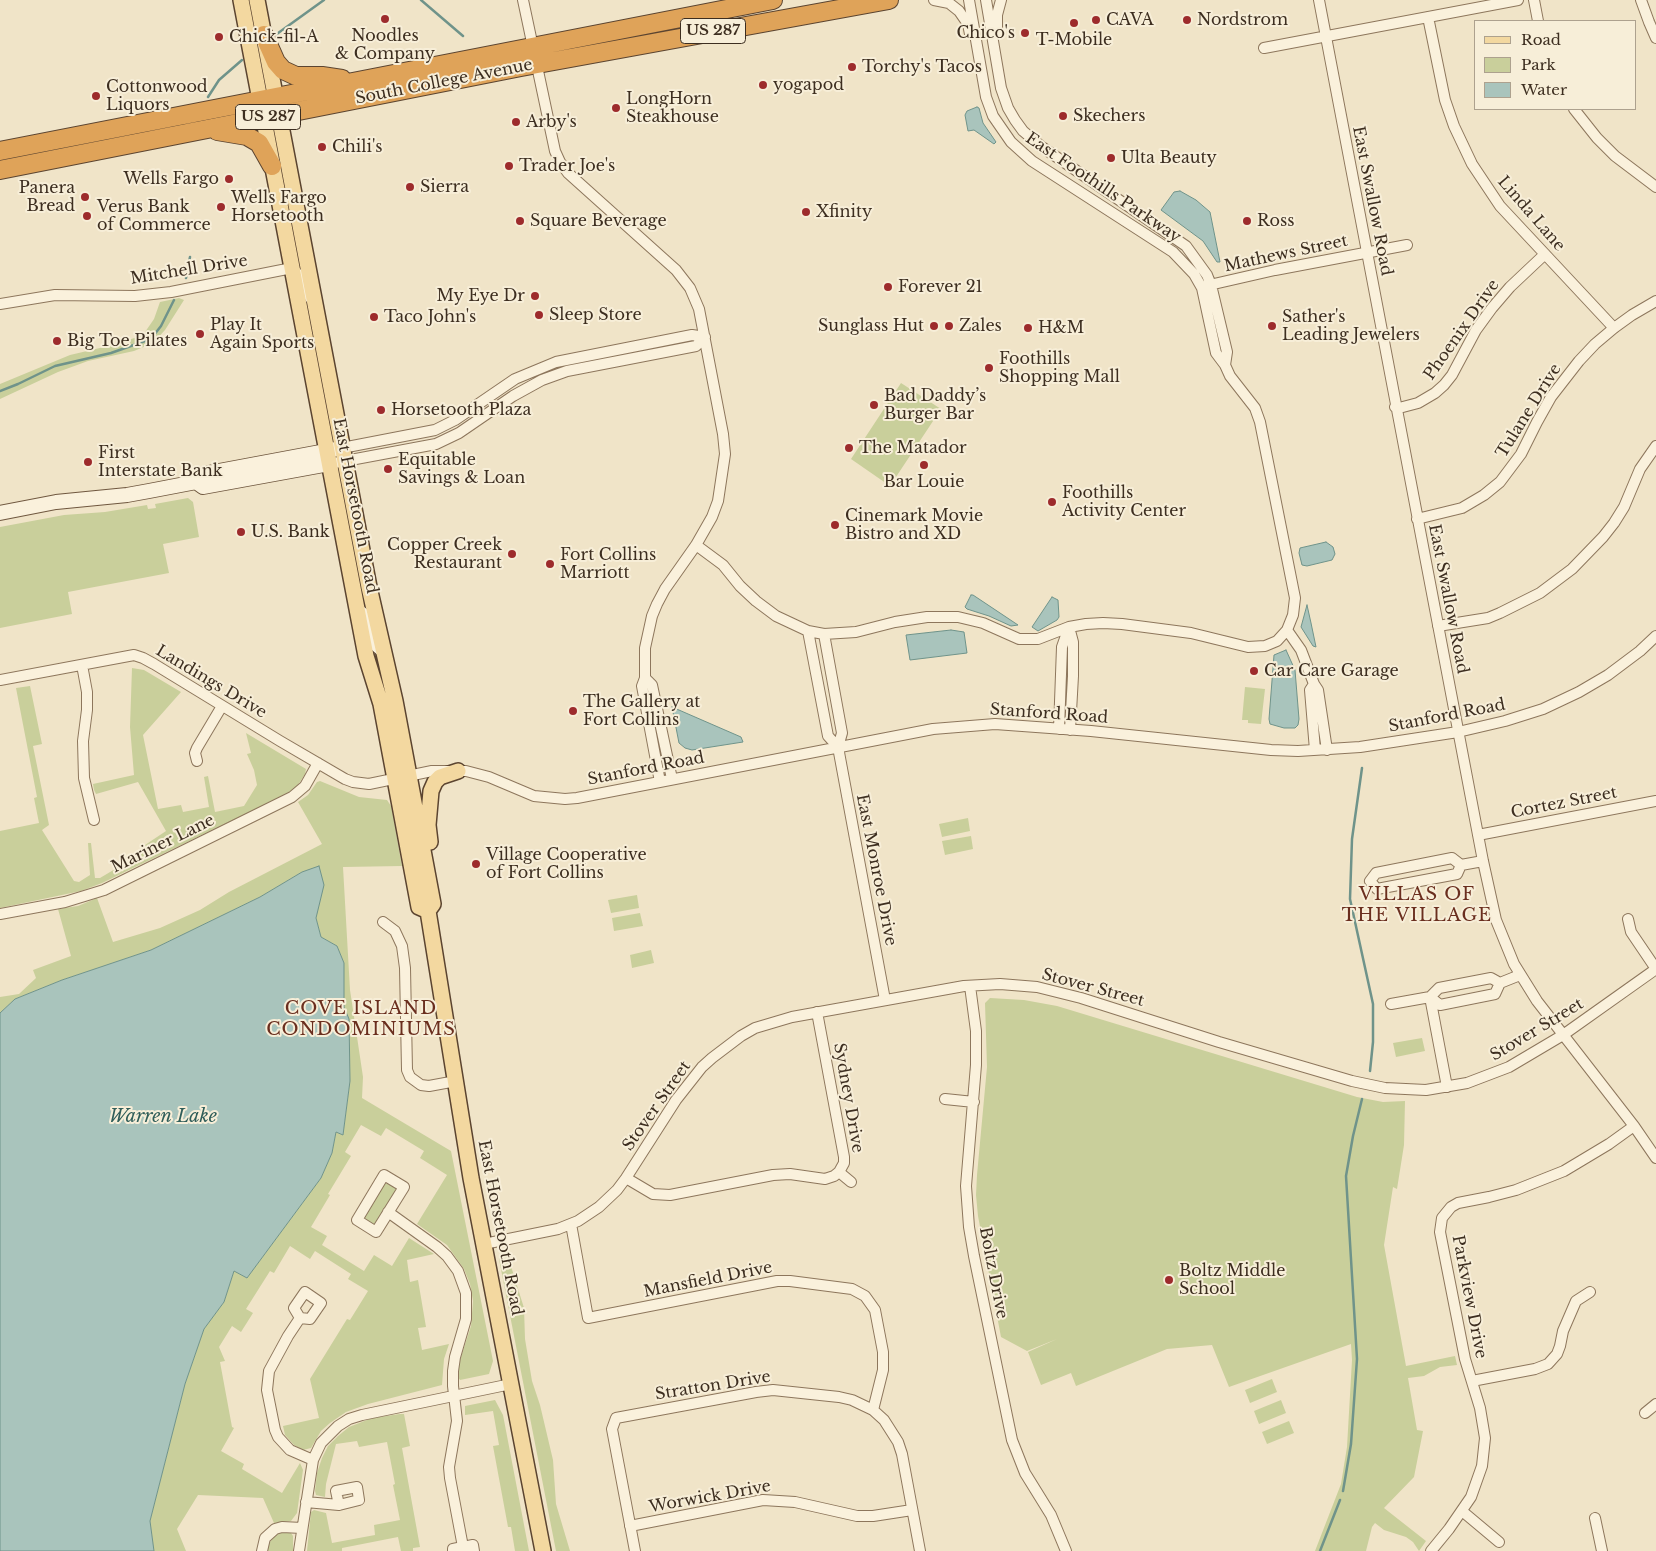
<!DOCTYPE html>
<html>
<head>
<meta charset="utf-8">
<style>
	body { margin:0 }
	#map { position:relative; width:1656px; height:1551px; overflow:hidden; background:#f0e4c8; font-family:"Libre Baskerville",serif }
	canvas { display:block }
	.legend { position:absolute; left:1474px; top:20px; width:162px; height:90px; box-sizing:border-box; background:#f7eed8; border:1px solid #ada18e; margin:0; padding:6px 9px; list-style:none; font-size:15px; color:#3d2e20 }
	.legend li { display:flex; align-items:center; gap:10px; height:25px }
	.legend b { width:25px; border:1px solid #ada18e }
</style>
</head>
<body>
<div id="map">
<canvas width="1656" height="1551"></canvas>
<ul class="legend">
<li><b style="height:6px;background:#f3d8a0"></b>Road</li>
<li><b style="height:14px;background:#c9cf9b"></b>Park</li>
<li><b style="height:14px;background:#a9c4bc"></b>Water</li>
</ul>
</div>
<script>
const g = document.querySelector('canvas').getContext('2d');
g.lineJoin = 'round';
function fillPath(path, color) {
  g.fillStyle = color;
  g.fill(path, 'evenodd');
}
function shape(rows) {
  const path = new Path2D();
  for (const r of rows) {
    path.moveTo(r[0], r[1]);
    for (let i = 2; i < r.length; i += 2) path.lineTo(r[i], r[i + 1]);
  }
  return path;
}
function trace(path, color, width, dash) {
  g.strokeStyle = color;
  g.lineWidth = width;
  g.lineCap = dash ? 'butt' : 'round';
  g.setLineDash(dash || []);
  g.stroke(path);
}
function drawText(font, color, halo, rows, align = 'center') {
  g.font = font + ' "Libre Baskerville",serif';
  g.lineWidth = 4;
  g.setLineDash([]);
  g.textBaseline = 'middle';
  g.strokeStyle = halo;
  g.fillStyle = color;
  for (const [text, x, y, turn = 0] of rows) {
    g.save();
    g.translate(x, y);
    g.rotate((+turn || 0) * Math.PI / 180);
    g.textAlign = isNaN(turn) ? turn : align;
    if (halo) g.strokeText(text, 0, 0);
    g.fillText(text, 0, 0);
    g.restore();
  }
}
fillPath(shape([
	[179,298,184,300,165,330,153,343,134,351,88,361,58,372,0,399,0,384,70,355,117,344,143,335,154,319,160,302],
	[901,383,941,409,890,486,851,459],
	[188,498,193,502,199,537,163,544,169,573,68,592,72,614,0,628,0,527,64,515,105,512,147,505,148,509,156,508,155,504],
	[132,668,144,670,181,692,143,735,158,809,181,805,183,812,209,807,204,777,208,776,215,812,244,806,257,785,254,770,247,754,251,753,246,733,306,769,305,774,296,788,279,798,102,883,81,891,0,908,0,831,39,823,34,798,37,797,16,688,30,686,42,744,33,746,49,825,42,830,74,881,79,882,90,875,88,843,91,843,95,878,100,878,147,850,145,845,166,831,138,782,96,794,94,790,93,784,134,775,130,727],
	[1245,687,1265,689,1261,724,1248,723,1248,720,1242,720],
	[320,781,359,797,387,800,391,806,402,866,343,867,350,990,363,1077,362,1098,451,1151,493,1361,489,1374,460,1380,458,1377,459,1363,471,1326,473,1301,470,1284,464,1269,447,1245,417,1224,447,1175,420,1158,424,1151,386,1128,381,1136,361,1125,345,1152,351,1156,328,1194,330,1195,311,1227,327,1236,322,1245,364,1271,374,1255,392,1266,409,1238,434,1254,407,1260,410,1282,418,1280,426,1327,418,1328,422,1350,449,1344,444,1359,442,1385,368,1404,346,1412,330,1423,321,1431,311,1448,303,1450,294,1445,285,1435,283,1426,319,1418,310,1379,347,1319,350,1320,368,1291,348,1279,351,1274,315,1251,310,1259,290,1246,274,1273,270,1271,246,1309,253,1313,241,1332,232,1326,219,1347,225,1361,220,1362,232,1427,234,1428,221,1451,244,1464,242,1469,282,1493,300,1463,303,1470,297,1513,291,1521,274,1523,263,1498,198,1495,177,1529,186,1551,154,1551,150,1521,185,1384,204,1329,224,1302,234,1271,247,1278,321,1178,332,1153,336,1132,343,1135,350,1081,349,1019,344,1007,344,963,337,946,321,937,316,918,319,901,319,867,302,872,260,897,151,950,62,980,15,999,0,1013,0,997,19,994,36,978,33,970,71,956,58,909,78,906,97,898,113,942,160,928,200,910,229,892,322,844,298,802,308,795,317,782],
	[968,818,970,831,942,837,939,824],
	[971,836,973,849,945,855,942,841],
	[637,895,639,908,611,913,608,900],
	[640,913,643,926,614,931,612,918],
	[651,950,654,963,632,968,630,955],
	[990,998,1024,1000,1057,1006,1357,1097,1383,1102,1405,1101,1404,1145,1397,1189,1393,1187,1384,1245,1406,1366,1455,1356,1457,1365,1440,1367,1424,1376,1408,1378,1417,1430,1423,1431,1414,1477,1384,1508,1426,1541,1419,1551,1413,1542,1406,1537,1384,1530,1375,1523,1372,1527,1366,1551,1315,1551,1341,1484,1347,1447,1352,1360,1351,1344,1229,1387,1212,1345,1167,1349,1076,1386,1071,1373,1041,1385,1028,1352,1057,1339,1027,1351,1001,1337,978,1216,976,1195,977,1175,987,1067,985,1003],
	[1422,1038,1425,1051,1396,1057,1393,1043],
	[385,1183,395,1187,396,1190,375,1224,373,1225,364,1220,364,1218],
	[509,1252,510,1263,524,1308,525,1339,532,1381,540,1405,553,1460,556,1504,570,1551,556,1551,499,1259,500,1255],
	[1272,1379,1277,1392,1250,1403,1245,1390],
	[495,1400,503,1415,529,1551,515,1551,511,1527,508,1527,493,1446,499,1445,493,1411,465,1415,465,1406],
	[1281,1400,1286,1413,1259,1424,1254,1411],
	[400,1414,404,1414,410,1446,402,1448,420,1547,413,1548,413,1551,401,1551,398,1537,342,1548,342,1551,307,1551,311,1512,314,1510,326,1513,332,1543,375,1535,374,1525,400,1520,393,1485,395,1484,387,1442,359,1447,357,1441,336,1444,326,1484,325,1497,316,1495,315,1491,317,1473,322,1458,328,1446,338,1436,349,1427,372,1418],
	[1289,1421,1294,1433,1267,1444,1262,1432],
	[284,1532,291,1533,293,1536,293,1551,268,1551,268,1544,276,1535]
]), '#c9cf9b');
const water = shape([
	[977,107,979,108,983,123,996,142,994,144,974,130,968,131,965,115,967,111,977,107],
	[1180,191,1196,200,1210,212,1220,262,1217,262,1203,241,1161,210,1174,192,1180,191],
	[1326,542,1333,547,1335,554,1332,560,1307,566,1302,565,1299,553,1300,548,1326,542],
	[971,595,973,595,1018,625,1011,626,989,616,967,609,965,607,971,595],
	[1052,597,1058,600,1059,617,1057,620,1038,631,1032,627,1052,597],
	[1307,605,1311,623,1316,647,1313,646,1301,627,1307,605],
	[951,630,964,632,967,653,910,660,906,635,951,630],
	[1286,650,1295,670,1299,719,1298,725,1295,728,1284,728,1270,724,1269,719,1274,655,1286,650],
	[672,707,741,737,743,742,692,750,685,748,679,743,672,707],
	[319,866,324,885,316,918,321,937,337,946,344,963,344,1007,349,1019,350,1081,343,1135,336,1132,332,1153,321,1178,247,1278,234,1271,224,1302,204,1329,185,1384,150,1521,154,1551,0,1551,0,1013,15,999,62,980,151,950,260,897,302,872,319,866]
]);
fillPath(water, '#a9c4bc');
trace(water, '#6f938a', 1);
trace(shape([
	[421,0,463,36],
	[274,36,324,0],
	[208,97,219,80,242,60],
	[186,278,190,257],
	[0,391,18,384,55,366,111,353,145,341,154,335,161,326,174,300],
	[1362,768,1352,839,1350,899,1373,1004,1373,1042,1370,1071],
	[1343,1491,1351,1444,1357,1359,1346,1176,1353,1136,1362,1099],
	[1320,1551,1340,1500]
]), '#6f938a', 2.5);
const street = shape([
	[523,0,555,151,560,162,568,173,676,270,690,288,699,309,723,434,725,454,718,501,712,517,696,545,665,589,657,604,652,616,645,648,645,678,642,686,660,782],
	[934,0,949,3,959,11,968,24,970,34],
	[969,0,986,97,993,116,1011,142,1032,161,1173,252,1194,274,1202,288,1216,353,1225,365,1230,376,1255,408,1260,422,1295,598,1293,615,1287,630,1301,650,1314,684,1318,690,1327,750],
	[986,0,1001,88,1008,108,1015,120,1023,131,1042,147,1186,246,1207,275,1211,285,1227,352,1225,365],
	[1319,0,1483,861,1496,920,1514,964,1537,1001,1634,1126,1656,1158],
	[1534,0,1538,21],
	[1641,0,1649,22,1656,38],
	[1428,17,1445,100,1454,126,1472,164,1500,206,1614,328],
	[997,33,997,15,1001,0],
	[1264,48,1518,0],
	[1574,109,1597,138,1615,156,1656,187],
	[1205,286,1275,270,1407,245],
	[0,304,55,295,135,296,171,292,292,268,302,278,304,286,310,298],
	[1395,407,1399,408,1418,403,1435,393,1444,385,1452,375,1476,330,1492,308,1510,287,1545,254],
	[342,448,435,430,455,420,515,379,556,362,692,335,705,337],
	[329,464,436,444,459,433,513,396,542,380,567,371,696,346,705,337],
	[1417,519,1462,508,1484,495,1500,482,1521,454,1537,422,1551,397,1579,361,1595,344,1614,328,1632,315,1656,301],
	[696,545,723,565,740,586,756,601,776,616,808,631,824,634,856,632,895,622,927,617,958,617,983,623,1019,639,1038,639,1069,627,1086,624,1103,623,1122,624,1191,633,1248,647,1265,646,1277,641,1287,630],
	[357,608,368,616,375,646,383,653],
	[1438,626,1488,618,1500,613,1540,593,1572,569,1603,537,1614,523,1624,507,1640,469,1656,446],
	[1069,627,1073,642,1073,676,1070,730],
	[808,631,828,736,838,747],
	[824,634,842,733,838,747,885,1000],
	[82,665,87,692,87,710,83,741,84,778,94,820],
	[645,678,652,685,672,779],
	[0,680,134,655,143,658,154,664,280,741,345,779,353,782,369,784,432,771,466,771,489,777,534,796,565,799,577,798,933,729,995,724,1091,731,1271,750,1298,751,1360,747,1458,732,1505,721,1543,709,1579,692,1608,675,1640,651,1656,636],
	[1314,684,1310,690,1315,750],
	[1059,729,1062,647,1069,627],
	[197,761,195,753,197,748,222,706],
	[1478,835,1656,801],
	[1461,865,1457,874,1377,889,1370,881,1376,873,1452,858,1461,865,1483,861],
	[0,914,65,902,104,890,292,797,305,786,318,763],
	[1628,919,1631,932,1656,969],
	[383,922,395,931,402,946,405,968,407,1070,410,1077,421,1085,429,1086,456,1081],
	[970,986,976,1031,976,1065,966,1186,969,1227,974,1256,1012,1440,1025,1473,1051,1515,1066,1551],
	[1430,997,1447,1087],
	[1430,997,1440,1005,1495,994,1500,983],
	[1391,1004,1430,997,1439,988,1491,978,1500,983,1520,975],
	[817,1012,844,1157,844,1163,839,1172,851,1182],
	[945,1099,974,1102],
	[384,1175,404,1187,376,1232,357,1220,384,1175],
	[626,1178,653,1194,670,1195,773,1175,790,1174,825,1179,834,1176,839,1172],
	[388,1212,437,1247,447,1256,458,1271,466,1293,466,1319,455,1357,453,1371,453,1386,457,1421,449,1467,450,1478,463,1547],
	[571,1224,588,1318,777,1281,790,1281,852,1289,865,1296,875,1310,883,1352,883,1370,873,1410,884,1420,898,1442,902,1454,920,1551],
	[484,1244,558,1229,578,1221,599,1207,617,1190,626,1178,676,1100,702,1067,712,1058,741,1036,755,1028,792,1017,964,986,1000,984,1037,987,1081,998,1219,1042,1352,1081,1385,1088,1426,1090,1467,1083,1509,1067,1563,1035,1656,969],
	[300,1318,294,1308,305,1292,321,1303,310,1319,300,1318,288,1336,269,1371,267,1390,275,1430,278,1437,290,1450,313,1460],
	[1472,1381,1535,1369,1548,1364,1557,1354,1560,1346,1563,1331,1576,1301,1590,1292],
	[1645,1413,1656,1404],
	[306,1502,339,1505,359,1500,357,1487,336,1491,339,1505],
	[1462,1511,1499,1542],
	[1595,1518,1602,1551],
	[630,1526,763,1500,795,1502,857,1516,873,1516,912,1510],
	[262,1551,265,1538,275,1529,282,1527,302,1528],
	[299,1551,313,1460,321,1443,338,1426,349,1419,362,1415,511,1384],
	[453,1551,453,1549,473,1545,474,1551],
	[635,1551,612,1429,616,1418,756,1392,773,1390,839,1397,852,1400,873,1410],
	[1431,1551,1449,1529,1471,1497,1482,1466,1485,1438,1480,1408,1465,1359,1440,1232,1442,1218,1451,1207,1458,1203,1489,1197,1516,1190,1564,1171,1609,1144,1634,1126]
]);
const secondary = shape([
	[196,482,203,487,329,464],
	[0,513,56,502,127,495,149,491,196,482,203,474,342,448]
]);
const primary = shape([
	[241,0,366,656,381,704,419,907,428,911],
	[257,0,369,587,395,701,433,904,428,911,471,1178,543,1551],
	[430,842,428,825,431,791,435,782,440,777,458,771]
]);
const highway = shape([
	[264,35,276,62,283,70,296,76,322,76,342,79],
	[217,131,247,136,259,143,272,166],
	[0,151,773,0],
	[0,170,521,67,889,0]
]);
trace(street, '#8d765c', 12);
trace(secondary, '#6f573f', 16);
trace(primary, '#5b4430', 18);
trace(highway, '#5b4430', 20);
trace(street, '#faf1dc', 10);
trace(secondary, '#faf1dc', 14);
trace(primary, '#f3d8a0', 15);
trace(highway, '#dfa359', 18);
for (const [x, y, r, color] of [
	[385,19,5,"#9d2b2c"],
	[1096,20,5,"#9d2b2c"],
	[1187,20,5,"#9d2b2c"],
	[1074,23,5,"#9d2b2c"],
	[1025,33,5,"#9d2b2c"],
	[219,37,5,"#9d2b2c"],
	[852,67,5,"#9d2b2c"],
	[763,85,5,"#9d2b2c"],
	[96,96,5,"#9d2b2c"],
	[616,108,5,"#9d2b2c"],
	[1063,116,5,"#9d2b2c"],
	[516,122,5,"#9d2b2c"],
	[322,147,5,"#9d2b2c"],
	[1111,158,5,"#9d2b2c"],
	[509,166,5,"#9d2b2c"],
	[229,179,5,"#9d2b2c"],
	[410,187,5,"#9d2b2c"],
	[85,197,5,"#9d2b2c"],
	[221,207,5,"#9d2b2c"],
	[806,212,5,"#9d2b2c"],
	[87,216,5,"#9d2b2c"],
	[520,221,5,"#9d2b2c"],
	[1247,221,5,"#9d2b2c"],
	[888,287,5,"#9d2b2c"],
	[535,296,5,"#9d2b2c"],
	[539,315,5,"#9d2b2c"],
	[374,317,5,"#9d2b2c"],
	[934,326,5,"#9d2b2c"],
	[949,326,5,"#9d2b2c"],
	[1272,326,5,"#9d2b2c"],
	[1028,328,5,"#9d2b2c"],
	[200,334,5,"#9d2b2c"],
	[57,341,5,"#9d2b2c"],
	[989,368,5,"#9d2b2c"],
	[874,405,5,"#9d2b2c"],
	[381,410,5,"#9d2b2c"],
	[849,448,5,"#9d2b2c"],
	[88,462,5,"#9d2b2c"],
	[924,465,5,"#9d2b2c"],
	[388,469,5,"#9d2b2c"],
	[1052,502,5,"#9d2b2c"],
	[835,525,5,"#9d2b2c"],
	[241,532,5,"#9d2b2c"],
	[512,554,5,"#9d2b2c"],
	[550,564,5,"#9d2b2c"],
	[1254,671,5,"#9d2b2c"],
	[573,711,5,"#9d2b2c"],
	[476,864,5,"#9d2b2c"],
	[1169,1280,5,"#9d2b2c"]
]) {
  const dot = new Path2D();
  dot.arc(x, y, r, 0, 2 * Math.PI);
  g.fillStyle = color;
  g.fill(dot);
  trace(dot, '#f7eed8', 2);
}
for (const [x, y, w] of [
	[713,31,65],
	[268,117,65]
]) {
  const box = new Path2D();
  box.roundRect(x - w / 2, y - 12.5, w, 25, 4);
  g.fillStyle = '#f7eed8';
  g.fill(box);
  trace(box, '#3d2e20', 1);
}
drawText('bold 15px', '#3d2e20', null, [
	["US 287",713,31],
	["US 287",268,117]
]);
drawText('16px', '#3d2e20', '#f7eed8', [
	["CAVA",1106,20],
	["Nordstrom",1197,20],
	["Chico's",1015,33,"right"],
	["Noodles",385,36,"center"],
	["& Company",385,54,"center"],
	["Chick-fil-A",229,37],
	["T-Mobile",1074,40,"center"],
	["Torchy's Tacos",862,67],
	["yogapod",773,85],
	["Cottonwood",106,87],
	["Liquors",106,105],
	["LongHorn",626,99],
	["Steakhouse",626,117],
	["Skechers",1073,116],
	["Arby's",526,122],
	["Chili's",332,147],
	["Ulta Beauty",1121,158],
	["Trader Joe's",519,166],
	["Wells Fargo",219,179,"right"],
	["Sierra",420,187],
	["Panera",75,188,"right"],
	["Bread",75,206,"right"],
	["Wells Fargo",231,198],
	["Horsetooth",231,216],
	["Verus Bank",97,207],
	["of Commerce",97,225],
	["Xfinity",816,212],
	["Square Beverage",530,221],
	["Ross",1257,221],
	["Forever 21",898,287],
	["My Eye Dr",525,296,"right"],
	["Sleep Store",549,315],
	["Taco John's",384,317],
	["Sather's",1282,317],
	["Leading Jewelers",1282,335],
	["Play It",210,325],
	["Again Sports",210,343],
	["Sunglass Hut",924,326,"right"],
	["Zales",959,326],
	["H&M",1038,328],
	["Big Toe Pilates",67,341],
	["Foothills",999,359],
	["Shopping Mall",999,377],
	["Bad Daddy’s",884,396],
	["Burger Bar",884,414],
	["Horsetooth Plaza",391,410],
	["The Matador",859,448],
	["First",98,453],
	["Interstate Bank",98,471],
	["Equitable",398,460],
	["Savings & Loan",398,478],
	["Bar Louie",924,482,"center"],
	["Foothills",1062,493],
	["Activity Center",1062,511],
	["Cinemark Movie",845,516],
	["Bistro and XD",845,534],
	["U.S. Bank",251,532],
	["Copper Creek",502,545,"right"],
	["Restaurant",502,563,"right"],
	["Fort Collins",560,555],
	["Marriott",560,573],
	["Car Care Garage",1264,671],
	["The Gallery at",583,702],
	["Fort Collins",583,720],
	["Village Cooperative",486,855],
	["of Fort Collins",486,873],
	["Boltz Middle",1179,1271],
	["School",1179,1289]
], 'left');
drawText('16px', '#3d2e20', '#f7eed8', [
	["South College Avenue",444,82,-11],
	["East Foothills Parkway",1103,188,34],
	["East Swallow Road",1372,201,79],
	["Linda Lane",1531,214,49],
	["Mathews Street",1286,254,-12],
	["Mitchell Drive",189,270,-9],
	["Phoenix Drive",1462,330,-55],
	["Tulane Drive",1529,411,-58],
	["East Horsetooth Road",355,506,79],
	["East Swallow Road",1448,599,79],
	["Landings Drive",211,682,31],
	["Stanford Road",1049,714,4],
	["Stanford Road",1447,716,-11],
	["Stanford Road",646,769,-11],
	["Cortez Street",1564,803,-11],
	["Mariner Lane",163,844,-26],
	["East Monroe Drive",876,870,79],
	["Stover Street",1093,988,15],
	["Stover Street",1537,1030,-31],
	["Sydney Drive",848,1098,80],
	["Stover Street",657,1106,-55],
	["East Horsetooth Road",500,1228,79],
	["Boltz Drive",993,1273,79],
	["Mansfield Drive",708,1280,-11],
	["Parkview Drive",1469,1297,79],
	["Stratton Drive",713,1386,-9],
	["Worwick Drive",710,1497,-10]
]);
g.letterSpacing = '1px';
drawText('18px', '#6a2e1e', '#f7eed8', [
	["VILLAS OF",1417,895],
	["THE VILLAGE",1417,916],
	["COVE ISLAND",361,1009],
	["CONDOMINIUMS",361,1030]
]);
g.letterSpacing = '0px';
drawText('italic 18px', '#2f5d59', '#f7eed8', [
	["Warren Lake",163,1117]
]);
</script>
</body>
</html>
